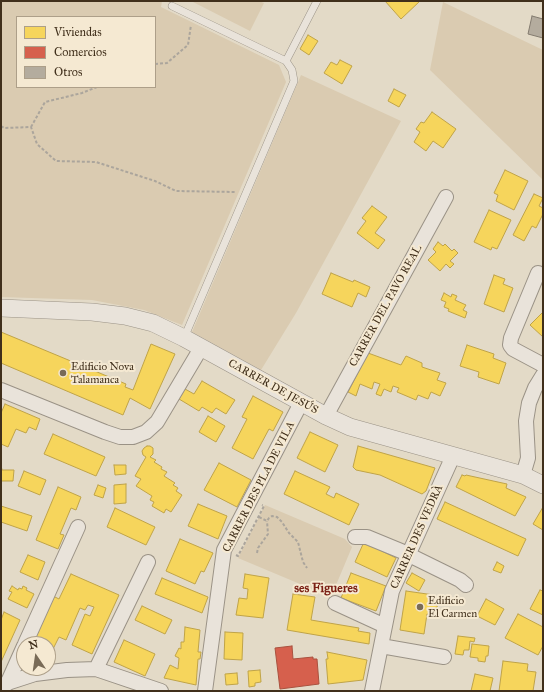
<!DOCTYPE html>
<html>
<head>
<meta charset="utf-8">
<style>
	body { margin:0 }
	#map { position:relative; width:544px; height:692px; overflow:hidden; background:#e3dac7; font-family:"IM FELL Great Primer",serif }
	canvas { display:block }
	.frame { position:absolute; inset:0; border:2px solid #402f1b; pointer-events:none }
	.legend { position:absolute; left:16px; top:16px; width:140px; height:72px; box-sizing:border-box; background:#f5e9d2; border:1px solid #ad9f89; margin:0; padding:5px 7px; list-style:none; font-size:12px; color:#402f1b }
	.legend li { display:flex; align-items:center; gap:8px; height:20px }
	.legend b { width:20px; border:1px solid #ad9f89 }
	.north { position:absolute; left:16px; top:636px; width:40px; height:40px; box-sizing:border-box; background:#f5e9d2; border:1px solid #ad9f89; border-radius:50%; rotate:347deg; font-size:11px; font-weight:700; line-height:16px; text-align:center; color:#402f1b }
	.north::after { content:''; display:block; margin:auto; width:14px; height:18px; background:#796b57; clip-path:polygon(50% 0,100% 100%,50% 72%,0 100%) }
</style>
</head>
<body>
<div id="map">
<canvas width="544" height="692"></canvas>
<div class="frame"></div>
<ul class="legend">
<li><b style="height:11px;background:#f6d55c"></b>Viviendas</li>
<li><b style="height:11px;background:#d6604d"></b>Comercios</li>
<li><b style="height:11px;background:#b4ac9e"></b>Otros</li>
</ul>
<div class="north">N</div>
</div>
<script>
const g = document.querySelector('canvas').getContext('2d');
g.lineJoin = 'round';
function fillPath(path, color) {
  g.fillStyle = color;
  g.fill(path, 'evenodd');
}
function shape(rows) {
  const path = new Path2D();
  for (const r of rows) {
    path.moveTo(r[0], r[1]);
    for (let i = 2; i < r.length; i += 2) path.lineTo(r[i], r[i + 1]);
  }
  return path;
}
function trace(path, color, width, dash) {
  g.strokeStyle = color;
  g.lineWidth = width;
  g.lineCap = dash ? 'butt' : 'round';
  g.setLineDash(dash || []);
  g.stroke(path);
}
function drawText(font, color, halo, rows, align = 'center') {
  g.font = font + ' "IM FELL Great Primer",serif';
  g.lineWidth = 4;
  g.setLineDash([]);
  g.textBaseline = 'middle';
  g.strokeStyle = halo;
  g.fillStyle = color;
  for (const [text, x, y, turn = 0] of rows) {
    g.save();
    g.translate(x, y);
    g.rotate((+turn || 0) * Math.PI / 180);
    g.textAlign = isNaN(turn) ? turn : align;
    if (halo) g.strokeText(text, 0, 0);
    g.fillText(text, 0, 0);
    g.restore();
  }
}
fillPath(shape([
	[1,1,162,1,161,7,279,65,286,82,182,325,144,310,92,300,1,297],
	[17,17,155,17,155,87,17,87],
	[194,1,259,1,264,3,250,31,193,2],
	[443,2,543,50,543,180,430,70],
	[301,75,401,121,296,313,261,370,192,332],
	[265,505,345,539,352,547,331,597,238,558]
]), '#dacbb1');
const homes = shape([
	[385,1,420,1,401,19,385,1],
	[308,35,318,41,309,55,300,49,308,35],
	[340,60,352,66,342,84,324,73,331,62,337,65,340,60],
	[394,89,406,95,399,107,388,101,394,89],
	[432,112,456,129,443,148,433,141,426,151,414,142,420,132,416,129,421,122,424,123,432,112],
	[505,170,528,181,514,210,496,201,498,195,494,193,505,170],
	[534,194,543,198,539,206,543,208,543,214,536,228,532,226,524,241,513,235,534,194],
	[372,206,387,217,375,233,385,240,378,249,357,233,366,221,362,218,372,206],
	[489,210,511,220,497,249,492,247,491,250,474,242,489,210],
	[438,242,443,246,445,244,452,251,454,249,458,253,450,261,454,264,450,268,446,264,440,271,428,260,436,252,433,249,438,242],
	[331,273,353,282,354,280,370,287,366,297,358,293,352,307,322,294,331,273],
	[494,275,505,279,503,284,513,288,504,312,484,304,494,275],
	[444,293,451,297,452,294,457,296,455,300,466,305,463,310,467,312,465,318,448,311,449,309,444,307,446,302,441,300,444,293],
	[543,312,543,337,530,325,543,312],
	[1,332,126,384,125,387,133,390,151,344,175,354,150,409,130,398,123,415,1,363,1,332],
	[467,345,494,354,493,358,506,363,499,384,478,377,479,372,460,366,467,345],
	[368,353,401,365,406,356,422,363,422,367,440,373,437,380,446,383,440,396,431,392,428,399,418,395,416,400,397,392,399,388,393,386,391,392,384,389,381,396,376,394,380,384,374,382,372,389,360,384,356,396,348,392,368,353],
	[202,381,235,400,226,414,216,408,212,413,202,407,199,411,179,399,185,389,194,394,202,381],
	[253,396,283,412,273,431,269,429,253,459,232,448,247,419,242,417,253,396],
	[5,404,40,419,36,430,29,427,26,433,16,429,8,447,1,444,1,413,5,404],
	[208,416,225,426,216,442,199,432,208,416],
	[310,432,338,445,325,472,297,458,310,432],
	[53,434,105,457,96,476,44,454,53,434],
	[147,446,150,446,153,448,153,454,150,457,156,460,154,462,162,467,161,469,167,472,164,476,175,483,173,485,178,488,176,491,182,495,171,512,166,509,164,513,152,506,154,502,150,500,152,496,136,486,141,479,135,476,146,457,143,455,142,451,144,448,147,446],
	[358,446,435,468,426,491,422,494,380,475,356,470,353,467,358,446],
	[219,463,251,480,237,507,204,490,219,463],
	[1,465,2,470,14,470,13,481,1,481,1,483,1,465],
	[114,465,126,465,126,474,115,475,114,465],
	[24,471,46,480,40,495,18,486,24,471],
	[295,471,330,487,326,494,334,498,336,493,359,504,349,525,284,494,295,471],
	[462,475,465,476,466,475,507,484,506,488,526,497,515,516,456,487,462,475],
	[126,484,126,503,114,504,114,485,126,484],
	[98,485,106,488,103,498,94,495,98,485],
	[58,487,81,497,76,510,71,508,60,534,64,535,58,549,36,540,58,487],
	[445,502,526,539,518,556,437,519,445,502],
	[198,504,227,516,218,539,188,526,198,504],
	[1,506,32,516,27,531,1,522,1,506],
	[543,507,543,530,533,524,543,507],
	[115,508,155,527,146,545,107,527,115,508],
	[180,539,213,553,204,572,201,571,195,584,166,571,180,539],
	[364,542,396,558,387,577,355,562,364,542],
	[28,555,45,562,38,580,20,572,28,555],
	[497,562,504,566,501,573,493,570,497,562],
	[351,573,386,586,376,611,341,598,351,573],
	[412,573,425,580,419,591,406,583,412,573],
	[71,574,119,595,92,654,72,645,85,614,90,616,94,607,88,605,85,610,80,608,66,640,59,637,52,651,48,649,48,644,31,644,53,596,59,599,71,574],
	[245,574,269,578,263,618,236,615,239,598,247,599,248,589,243,588,245,574],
	[162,578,208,597,202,613,155,594,162,578],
	[12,586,18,590,19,588,22,589,23,586,27,588,26,590,34,594,27,608,8,599,12,592,9,591,12,586],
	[540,590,543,591,543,615,530,609,540,590],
	[406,591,434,595,433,599,438,600,436,615,427,614,424,634,400,630,406,591],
	[293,594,315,597,311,620,359,628,358,631,370,633,369,644,287,630,293,594],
	[486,599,504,609,495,625,477,616,486,599],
	[142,606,172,620,165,634,135,620,142,606],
	[4,612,20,620,1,662,1,620,4,612],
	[518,614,543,627,543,646,538,655,505,638,518,614],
	[185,627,200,630,198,652,201,652,200,659,198,659,196,685,164,678,170,665,178,669,179,658,175,656,179,648,181,649,181,642,184,642,185,627],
	[225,632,243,633,242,660,224,659,225,632],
	[458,636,475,638,474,642,470,641,469,650,464,650,463,655,455,654,458,636],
	[124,640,155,654,145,676,114,662,124,640],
	[472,644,489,646,488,656,486,656,485,662,478,661,478,658,470,657,472,644],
	[327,652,367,660,363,680,328,684,326,659,328,659,327,652],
	[503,661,528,664,527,671,536,672,533,691,499,691,503,661],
	[260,670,261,682,255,683,255,686,249,687,248,671,260,670],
	[237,673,238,684,226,685,225,674,237,673],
	[475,674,493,678,490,691,471,691,475,674]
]);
fillPath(homes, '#f6d55c');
trace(homes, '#bfa348', 1);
const shops = shape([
	[292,646,293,659,313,657,313,659,317,659,319,684,280,689,275,648,292,646]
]);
fillPath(shops, '#d6604d');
trace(shops, '#a9513e', 1);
const building = shape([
	[532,16,543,19,543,38,528,34,532,16]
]);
fillPath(building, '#b4ac9e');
trace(building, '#837b6f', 1);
const service = shape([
	[172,6,286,61,292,70,294,81,184,338],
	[286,61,317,1]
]);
const minor = shape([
	[538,273,511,338,510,345,513,349,543,365],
	[1,390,105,432,120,437,133,437,146,432,157,422,201,348],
	[326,416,446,197],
	[523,475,528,458,526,421,529,403,535,388,543,375],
	[355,537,367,537,401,551,460,580,466,585],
	[335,603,385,626],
	[25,644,78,527],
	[381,646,444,657],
	[96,669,148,562],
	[7,684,24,646],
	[1,685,35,674,67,670,96,669,161,691],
	[205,691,224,550,301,403],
	[372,691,392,591,453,456]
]);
const tertiary = shape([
	[1,308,92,312,125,316,153,323,184,338,326,416,350,427,523,475,543,485]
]);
trace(service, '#9a9286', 8);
trace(minor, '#9a9286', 16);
trace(tertiary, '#9a9286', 18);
trace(shape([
	[155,64,167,63,188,45,191,25],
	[1,126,4,128,31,127,37,144,56,161,96,162,155,181,176,191,236,192],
	[31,127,45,102,82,93,97,87],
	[259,517,267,521,269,518,272,516,277,517,282,522,289,533,298,542,303,562,307,568],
	[257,553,258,548,268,534,267,521],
	[236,555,238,556,264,506,262,505]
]), '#aba59c', 2, [3, 2]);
trace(service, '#e9e3da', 7);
trace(minor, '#e9e3da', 14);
trace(tertiary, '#e9e3da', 17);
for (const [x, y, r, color] of [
	[63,373,4,"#796b57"],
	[420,607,4,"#796b57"]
]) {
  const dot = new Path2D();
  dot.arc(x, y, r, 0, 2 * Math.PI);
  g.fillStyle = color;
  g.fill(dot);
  trace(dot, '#f5e9d2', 1.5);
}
drawText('11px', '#402f1b', '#f5e9d2', [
	["CARRER DEL PAVO REAL",386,306,-61],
	["CARRER DE JESÚS",273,387,29],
	["CARRER DES PLA DE VILA",259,487,-63],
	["CARRER DES VEDRÀ",417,537,-66]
]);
drawText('11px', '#402f1b', '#f5e9d2', [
	["Edificio Nova",71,367],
	["Talamanca",71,380],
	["Edificio",428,601],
	["El Carmen",428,614]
], 'left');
drawText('bold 13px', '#7a1f14', '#f5e9d2', [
	["ses Figueres",326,589]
]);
</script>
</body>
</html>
